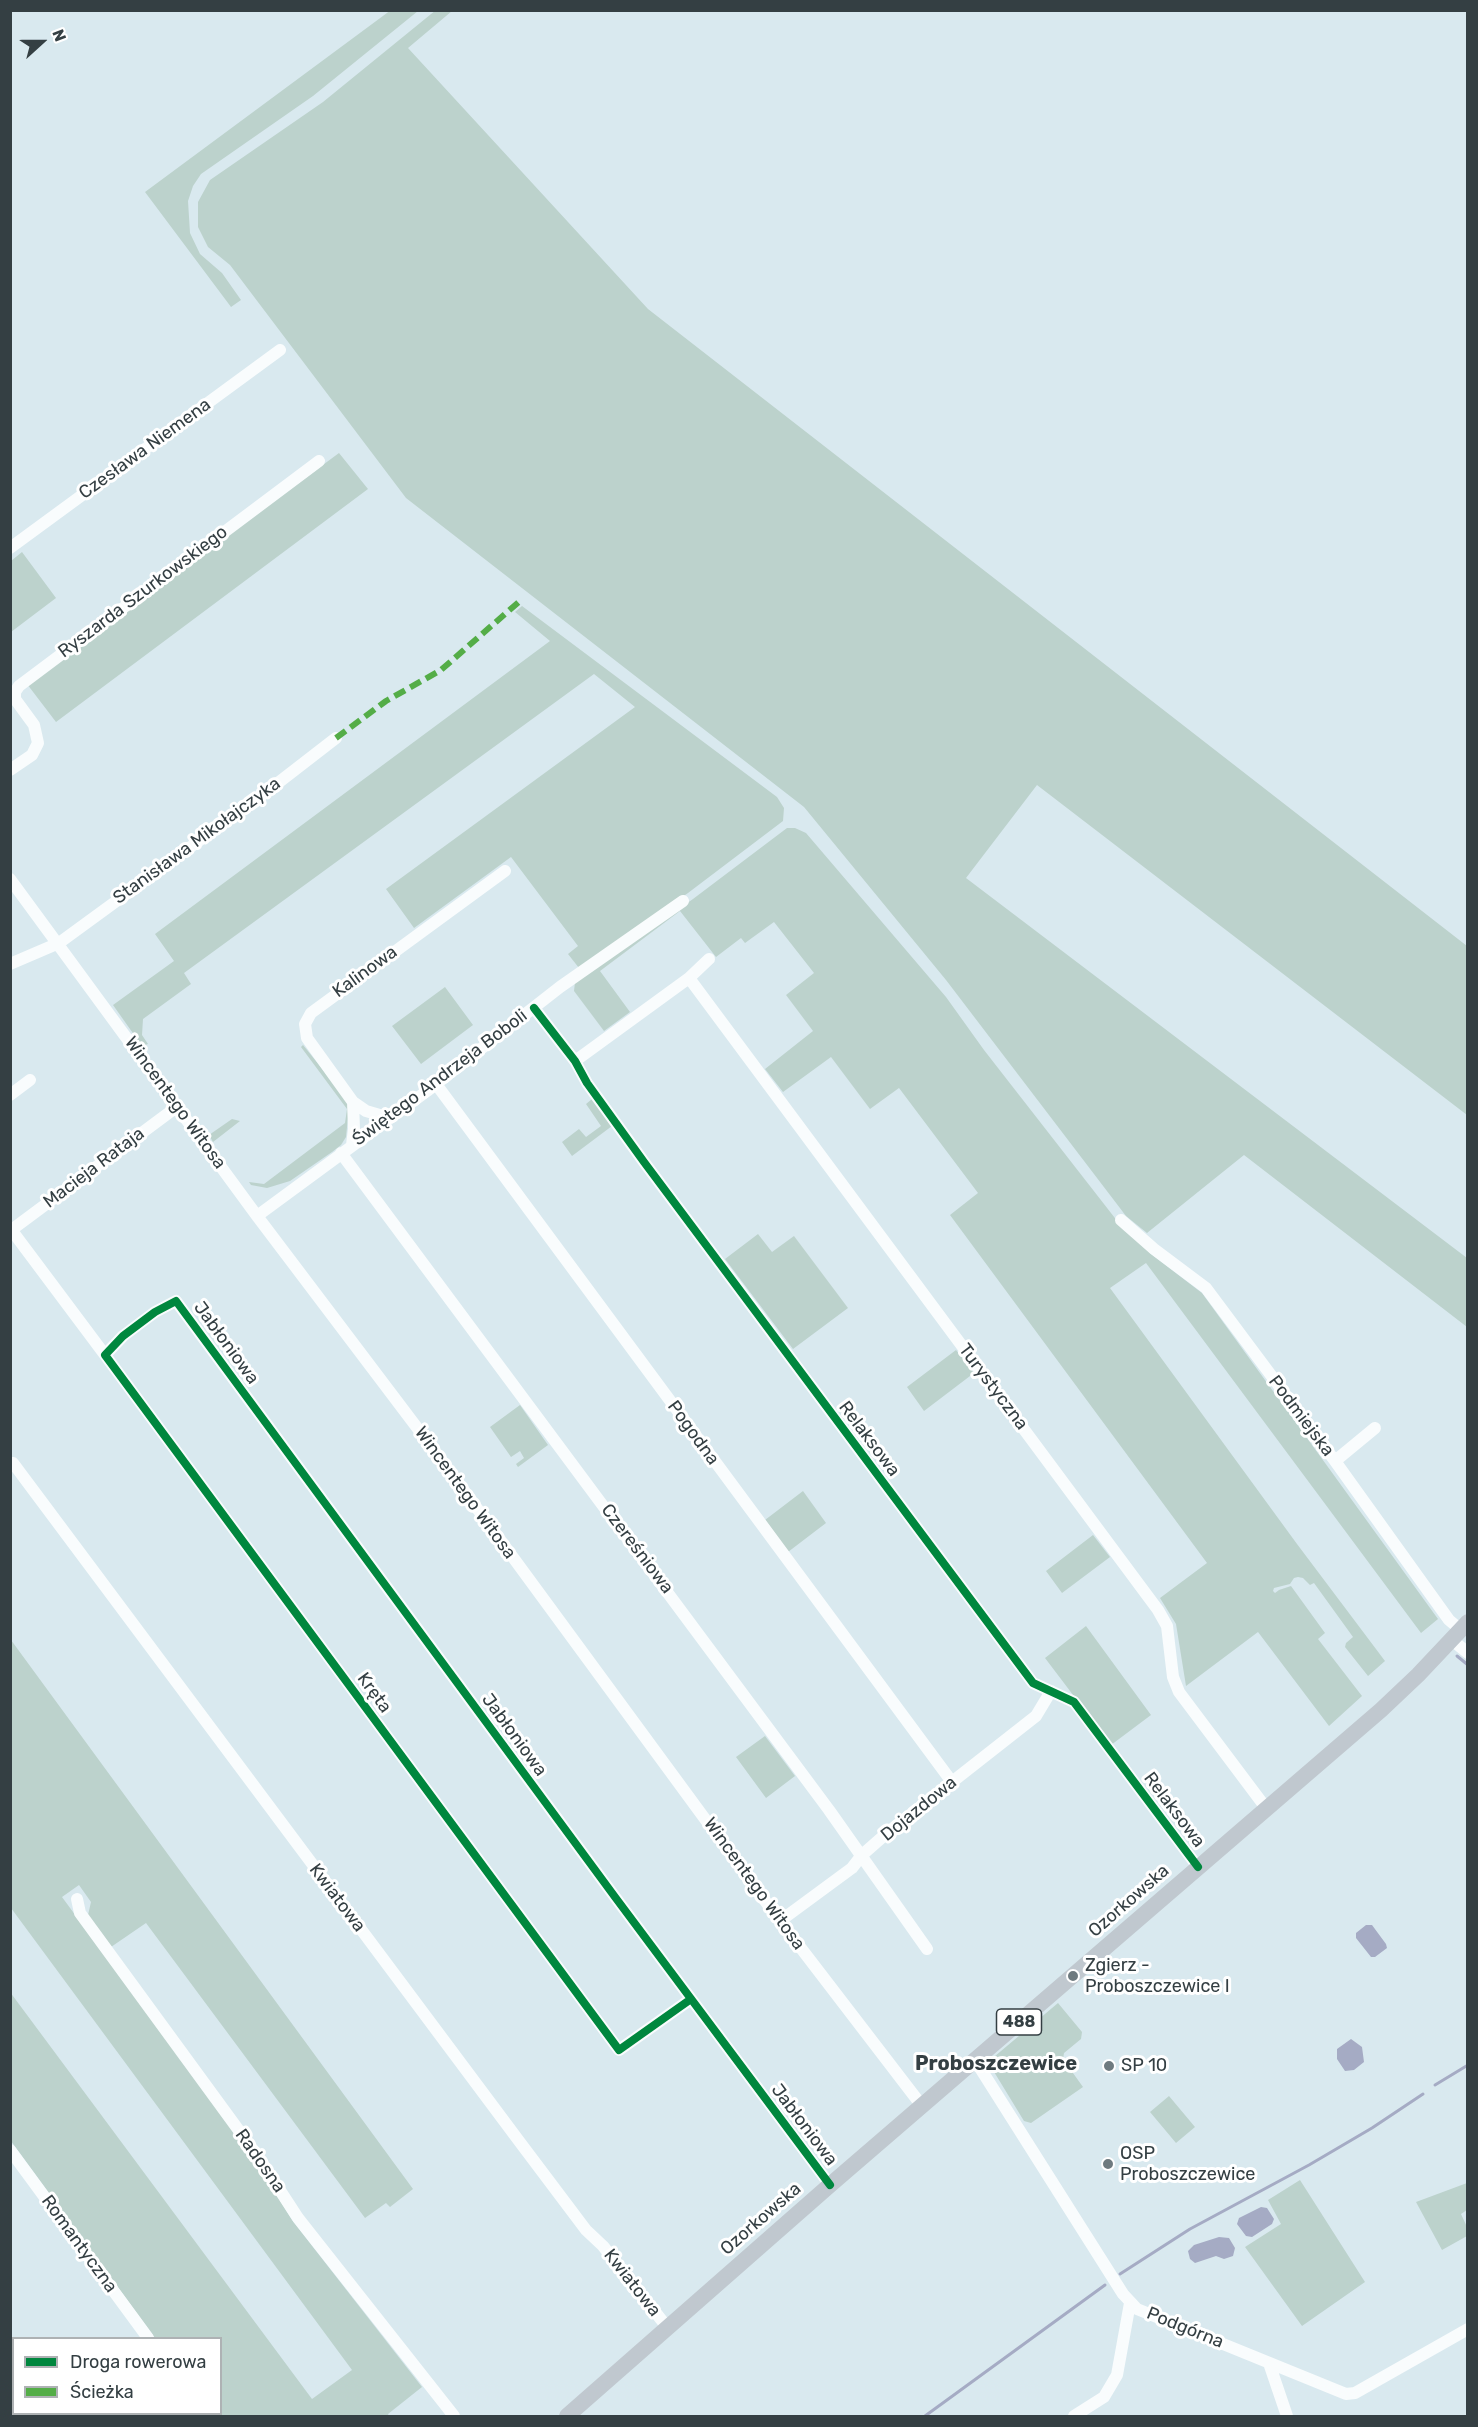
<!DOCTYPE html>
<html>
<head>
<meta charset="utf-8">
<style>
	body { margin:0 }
	#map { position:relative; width:1478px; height:2427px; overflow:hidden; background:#d9e9ef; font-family:Rubik,sans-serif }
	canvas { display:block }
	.frame { position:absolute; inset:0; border:12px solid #343f43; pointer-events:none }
	.legend { position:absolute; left:12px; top:2337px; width:210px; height:78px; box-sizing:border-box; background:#fff; border:2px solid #aeb2b4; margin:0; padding:8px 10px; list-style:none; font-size:18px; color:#343f43 }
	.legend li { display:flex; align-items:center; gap:12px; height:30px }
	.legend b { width:30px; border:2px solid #aeb2b4 }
	.north { position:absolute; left:12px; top:12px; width:60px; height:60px; -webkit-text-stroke:4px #fff; paint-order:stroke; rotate:69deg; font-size:16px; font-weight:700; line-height:24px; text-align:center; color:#343f43 }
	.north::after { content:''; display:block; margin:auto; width:21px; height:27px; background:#343f43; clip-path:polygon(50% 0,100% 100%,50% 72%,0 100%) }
</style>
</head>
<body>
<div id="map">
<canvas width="1478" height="2427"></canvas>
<div class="frame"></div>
<ul class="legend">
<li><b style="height:8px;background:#00873e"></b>Droga rowerowa</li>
<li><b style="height:8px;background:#54ad47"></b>Ścieżka</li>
</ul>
<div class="north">N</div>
</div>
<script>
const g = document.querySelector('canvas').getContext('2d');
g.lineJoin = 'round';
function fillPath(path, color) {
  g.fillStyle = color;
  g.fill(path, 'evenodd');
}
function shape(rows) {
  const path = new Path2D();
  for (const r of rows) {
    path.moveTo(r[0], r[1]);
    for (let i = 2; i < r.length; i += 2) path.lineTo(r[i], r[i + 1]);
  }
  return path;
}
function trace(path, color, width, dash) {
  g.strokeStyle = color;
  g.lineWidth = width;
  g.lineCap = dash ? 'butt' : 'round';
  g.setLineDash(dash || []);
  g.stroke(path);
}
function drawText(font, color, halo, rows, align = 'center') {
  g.font = font + ' Rubik,sans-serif';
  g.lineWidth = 6;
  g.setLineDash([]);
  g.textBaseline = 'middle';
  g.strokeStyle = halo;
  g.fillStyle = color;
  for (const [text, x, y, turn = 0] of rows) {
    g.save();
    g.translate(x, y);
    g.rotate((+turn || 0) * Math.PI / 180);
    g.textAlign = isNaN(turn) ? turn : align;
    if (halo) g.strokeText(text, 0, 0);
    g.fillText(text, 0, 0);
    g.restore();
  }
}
fillPath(shape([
	[391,10,418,11,313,96,201,174,193,186,188,201,190,233,200,254,222,273,241,300,231,307,145,192],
	[436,10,452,11,408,48,648,309,1467,946,1467,1115,1037,785,966,878,1467,1258,1467,1327,1244,1155,1147,1233,1126,1216,946,980,804,807,406,498,230,265,208,247,198,227,198,202,210,180,323,102],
	[339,453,368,489,56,722,27,684],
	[22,552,56,598,11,632,11,561],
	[522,606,777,797,784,808,783,821,688,893,579,968,568,954,578,946,511,857,414,928,386,889,635,707,594,674,184,973,191,984,143,1019,142,1035,148,1044,142,1046,113,1005,174,961,155,934,550,641,515,612],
	[787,828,795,828,806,833,946,997,984,1050,1118,1222,1151,1254,1202,1293,1438,1619,1421,1633,1146,1263,1110,1288,1297,1544,1385,1661,1368,1676,1345,1647,1346,1643,1353,1637,1314,1583,1310,1585,1303,1578,1298,1577,1294,1578,1290,1584,1274,1588,1273,1591,1275,1593,1279,1590,1291,1586,1325,1633,1318,1639,1362,1696,1329,1726,1258,1632,1186,1686,1176,1624,1160,1598,1207,1563,950,1215,978,1193,899,1088,870,1109,831,1057,783,1092,765,1069,813,1031,786,995,814,973,774,922,745,943,741,938,716,957,680,911,600,971,630,1012,604,1031,574,991,575,982,693,899],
	[445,987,473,1025,421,1064,392,1026],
	[303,1045,345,1097,349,1108,346,1137,341,1145,332,1152,290,1181,267,1188,251,1185,249,1182,264,1184,345,1123,347,1109,301,1047],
	[592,1099,612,1126,572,1156,562,1142,579,1129,586,1137,601,1126,586,1104],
	[232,1119,240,1121,213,1142,209,1135],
	[758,1234,772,1252,794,1236,848,1308,793,1349,725,1259],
	[956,1350,974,1373,924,1411,907,1387],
	[520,1405,548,1445,518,1467,516,1464,524,1458,520,1451,511,1457,490,1427],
	[803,1491,826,1523,788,1552,765,1520],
	[1093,1535,1110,1557,1062,1593,1046,1571],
	[1086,1626,1151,1715,1111,1745,1045,1658],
	[11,1640,413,2189,390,2207,386,2203,365,2218,146,1923,111,1947,88,1915,91,1902,79,1885,62,1897,255,2160,292,2220,422,2387,388,2414,389,2416,212,2416,210,2414,220,2414,220,2338,155,2338,11,2141,10,1992,312,2399,352,2370,11,1908],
	[765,1736,795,1776,766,1798,736,1757],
	[1058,2003,1082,2032,1081,2039,1064,2053,1063,2059,1083,2087,1031,2123,1024,2121,988,2062],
	[1169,2096,1195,2127,1176,2143,1150,2112],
	[1300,2180,1365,2282,1302,2326,1245,2247,1281,2224,1268,2200],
	[1467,2183,1467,2210,1461,2214,1467,2227,1467,2236,1442,2250,1416,2202]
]), '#bcd2cc');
fillPath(shape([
	[1366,1925,1372,1925,1386,1944,1387,1948,1375,1957,1371,1957,1356,1938,1356,1933],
	[1351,2039,1362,2047,1364,2062,1354,2070,1345,2071,1337,2059,1337,2049],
	[1261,2207,1267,2208,1274,2219,1272,2224,1252,2237,1246,2236,1237,2224,1239,2218],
	[1219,2237,1229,2238,1235,2248,1233,2256,1224,2259,1216,2256,1195,2263,1190,2259,1188,2251,1194,2245]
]), '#a5abc4');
trace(shape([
	[1457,1656,1468,1665],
	[1435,2085,1468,2065],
	[1120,2274,1190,2229,1309,2165,1372,2128,1423,2094],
	[925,2416,1105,2285]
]), '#a5abc4', 3);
trace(shape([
	[10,548,280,350],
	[10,770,32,755,38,743,34,725,15,699,15,692,19,686,319,461],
	[10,879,257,1216,443,1462,774,1913,922,2106],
	[10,964,59,943,274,786,336,738],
	[689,978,1158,1610,1167,1626,1173,1677,1179,1692,1266,1808],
	[534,1008,575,1061,587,1083,644,1162,1033,1683,1074,1702,1198,1867],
	[575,1061,689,978,709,959],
	[436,1084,952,1782],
	[10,1095,30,1080],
	[353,1102,366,1111,390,1118],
	[352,1145,354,1129,353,1102,307,1038,305,1024,311,1013,505,871],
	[341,1153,829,1810,927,1949],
	[257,1216,427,1091,560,987,683,901],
	[1121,1220,1154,1249,1206,1288,1335,1461,1449,1620,1461,1630],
	[10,1228,105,1355],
	[10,1231,178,1106],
	[1335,1461,1375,1428],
	[13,1463,519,2141,586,2230,603,2246,667,2327],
	[1452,1640,1468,1653],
	[77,1899,80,1913,259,2158,298,2218,454,2416],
	[780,1921,852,1868,862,1855,887,1833,1036,1716,1051,1691],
	[691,1999,619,2050,105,1355,123,1336,155,1312,176,1301,615,1897,830,2185],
	[975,2060,1123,2294,1137,2309,1346,2394,1355,2393,1468,2329],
	[10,2150,148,2338],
	[1269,2363,1287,2416],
	[200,2414,203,2416],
	[1074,2416,1104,2397,1117,2375,1130,2303]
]), '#f9fcfd', 12);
trace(shape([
	[567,2416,830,2185,1381,1710,1418,1675,1468,1622]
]), '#c0c8cf', 16);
trace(shape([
	[336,738,386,701,441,670,521,600]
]), '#54ad47', 6, [12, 6]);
trace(shape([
	[534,1008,575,1061,587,1083,644,1162,1033,1683,1074,1702,1198,1867],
	[691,1999,619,2050,105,1355,123,1336,155,1312,176,1301,615,1897,830,2185]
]), '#00873e', 8);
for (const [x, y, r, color] of [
	[1073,1976,6,"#6e7a7f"],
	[1109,2066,6,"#6e7a7f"],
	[1108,2164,6,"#6e7a7f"]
]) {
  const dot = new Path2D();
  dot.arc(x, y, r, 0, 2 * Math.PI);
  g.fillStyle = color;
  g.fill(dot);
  trace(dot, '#fff', 2);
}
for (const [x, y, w] of [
	[1019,2022,45]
]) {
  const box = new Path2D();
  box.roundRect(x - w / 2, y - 13, w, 26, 4.5);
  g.fillStyle = '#fff';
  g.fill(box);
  trace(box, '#343f43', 1.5);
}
drawText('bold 16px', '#343f43', null, [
	["488",1019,2022]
]);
drawText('18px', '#343f43', '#fff', [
	["Czesława Niemena",145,449,-36],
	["Ryszarda Szurkowskiego",143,592,-37],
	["Stanisława Mikołajczyka",197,841,-36],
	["Kalinowa",365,972,-36],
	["Świętego Andrzeja Boboli",440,1078,-37],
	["Wincentego Witosa",175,1103,54],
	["Macieja Rataja",94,1168,-37],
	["Jabłoniowa",226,1343,54],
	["Turystyczna",993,1387,53],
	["Podmiejska",1301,1416,53],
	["Pogodna",693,1433,54],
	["Relaksowa",869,1439,53],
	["Wincentego Witosa",465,1493,54],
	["Czereśniowa",637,1549,53],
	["Kręta",374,1693,54],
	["Jabłoniowa",514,1735,54],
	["Dojazdowa",919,1809,-39],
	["Relaksowa",1174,1810,53],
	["Wincentego Witosa",754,1884,54],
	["Kwiatowa",337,1898,53],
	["Ozorkowska",1129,1901,-41],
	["Jabłoniowa",804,2125,53],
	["Radosna",260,2161,55],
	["Ozorkowska",761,2219,-41],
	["Romantyczna",79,2244,54],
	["Kwiatowa",632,2283,52],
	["Podgórna",1185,2328,22]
]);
drawText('18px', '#343f43', '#fff', [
	["Zgierz -",1085,1966],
	["Proboszczewice I",1085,1987],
	["SP 10",1121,2066],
	["OSP",1120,2154],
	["Proboszczewice",1120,2175]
], 'left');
drawText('bold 20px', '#343f43', '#fff', [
	["Proboszczewice",996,2064]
]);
</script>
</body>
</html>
